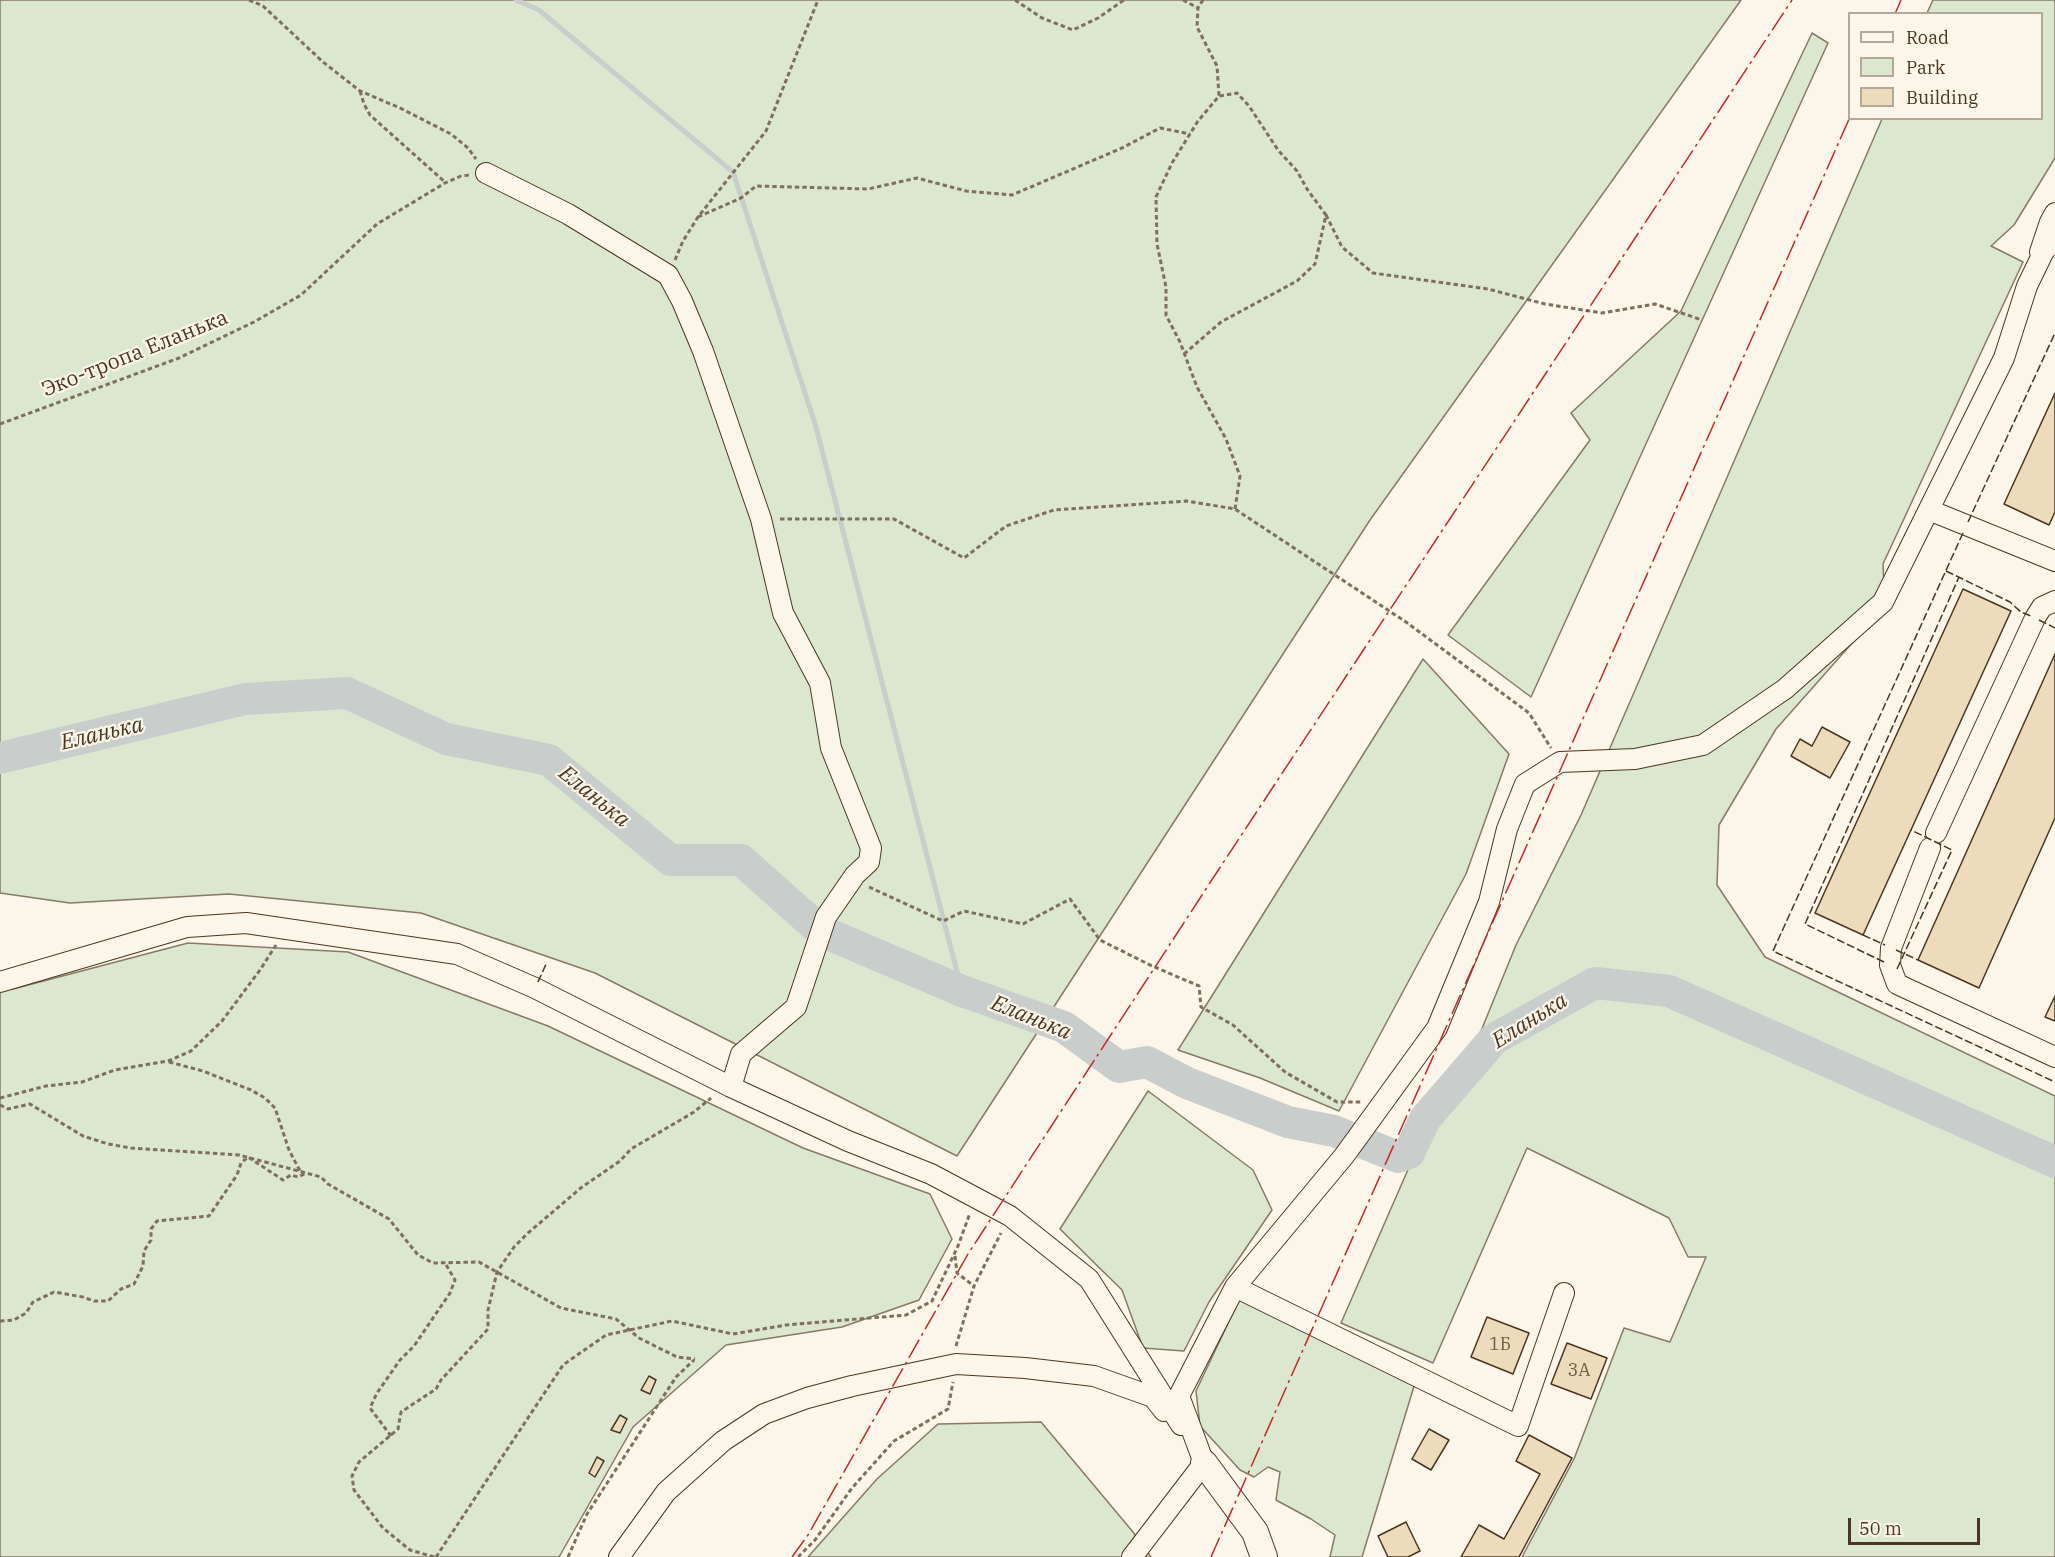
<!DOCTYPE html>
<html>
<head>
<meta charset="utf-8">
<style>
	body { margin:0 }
	#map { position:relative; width:2055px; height:1557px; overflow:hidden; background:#fbf6e9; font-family:"IBM Plex Serif",serif }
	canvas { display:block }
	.legend { position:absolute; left:1848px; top:12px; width:195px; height:108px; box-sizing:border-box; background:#fbf6e9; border:2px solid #b4a999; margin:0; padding:8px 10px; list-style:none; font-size:18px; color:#4a3520 }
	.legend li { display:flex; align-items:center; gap:12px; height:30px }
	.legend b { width:30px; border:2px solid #b4a999 }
	.scale { position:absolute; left:1848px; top:1518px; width:132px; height:27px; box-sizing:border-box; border:3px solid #4a3520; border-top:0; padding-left:8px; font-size:18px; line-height:21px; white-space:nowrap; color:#4a3520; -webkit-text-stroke:4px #fbf6e9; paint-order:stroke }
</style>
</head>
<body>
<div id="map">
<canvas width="2055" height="1557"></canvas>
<ul class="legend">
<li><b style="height:8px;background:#fbf6e9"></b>Road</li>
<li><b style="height:16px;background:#dce7d0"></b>Park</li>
<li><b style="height:16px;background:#ecdcbc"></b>Building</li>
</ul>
<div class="scale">50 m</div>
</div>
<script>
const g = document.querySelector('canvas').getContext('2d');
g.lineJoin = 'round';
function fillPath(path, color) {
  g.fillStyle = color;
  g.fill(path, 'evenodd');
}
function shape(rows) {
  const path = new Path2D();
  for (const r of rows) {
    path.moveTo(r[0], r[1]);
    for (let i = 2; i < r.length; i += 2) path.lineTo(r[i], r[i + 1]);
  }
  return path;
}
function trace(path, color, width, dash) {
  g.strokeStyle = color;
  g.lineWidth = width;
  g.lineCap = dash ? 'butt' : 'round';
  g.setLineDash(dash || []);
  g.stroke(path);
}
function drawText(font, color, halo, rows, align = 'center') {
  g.font = font + ' "IBM Plex Serif",serif';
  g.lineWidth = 4.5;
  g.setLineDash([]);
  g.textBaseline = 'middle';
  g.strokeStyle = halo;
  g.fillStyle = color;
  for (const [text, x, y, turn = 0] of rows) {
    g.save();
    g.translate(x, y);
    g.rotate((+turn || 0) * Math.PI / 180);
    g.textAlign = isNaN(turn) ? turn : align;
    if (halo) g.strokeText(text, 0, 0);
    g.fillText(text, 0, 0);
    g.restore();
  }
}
const green = shape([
	[0,0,1741,0,1370,520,957,1156,595,973,421,913,229,894,70,903,0,893,0,0],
	[1933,0,2055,0,2055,158,2014,225,1991,246,2023,262,1883,564,1885,606,1776,729,1719,825,1717,885,1765,957,2055,1096,2055,1557,1522,1557,1574,1459,1624,1328,1670,1342,1706,1257,1688,1257,1669,1218,1527,1148,1433,1363,1341,1323,1410,1165,1457,1090,1516,945,1581,815,1882,119,2042,118,2042,14,1927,13,1933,0],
	[1812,33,1828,43,1531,697,1448,635,1590,440,1571,413,1681,311,1812,33],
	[1423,659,1509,754,1466,874,1339,1111,1260,1078,1178,1050,1423,659],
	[188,943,348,952,548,1026,803,1148,930,1194,952,1239,919,1300,842,1327,726,1345,633,1427,559,1557,0,1557,0,990,13,989,188,943],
	[1148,1091,1253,1170,1272,1210,1209,1302,1184,1351,1143,1348,1122,1290,1060,1229,1148,1091],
	[1241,1296,1415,1383,1362,1557,1330,1557,1335,1535,1311,1519,1276,1500,1280,1472,1268,1467,1254,1477,1240,1470,1200,1426,1196,1391,1241,1296],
	[1041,1422,1133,1532,1151,1557,808,1557,877,1479,938,1424,1041,1422]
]);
fillPath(green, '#dce7d0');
trace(green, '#887966', 1.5);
trace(shape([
	[516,0,539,10,733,172,816,427,962,991]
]), '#c9cecd', 5);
trace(shape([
	[0,758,245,699,347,693,446,739,549,760,670,860,741,860,821,931,962,991,1064,1027,1119,1067,1147,1062,1187,1083,1288,1122,1334,1131,1398,1157,1409,1153,1425,1119,1494,1039,1595,983,1669,991,2055,1162]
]), '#c9cecd', 32);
const building = shape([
	[2055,393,2055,512,2049,525,2004,504,2055,393],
	[1963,589,2011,611,1863,935,1815,913,1963,589],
	[2055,654,2055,818,1979,988,1918,960,2055,654],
	[1822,727,1850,742,1830,778,1791,756,1800,739,1812,746,1822,727],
	[2055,996,2055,1021,2045,1017,2055,996],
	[1487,1317,1529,1333,1513,1374,1471,1357,1487,1317],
	[1567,1343,1607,1358,1591,1399,1551,1384,1567,1343],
	[649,1376,656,1380,650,1394,641,1390,649,1376],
	[620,1415,627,1419,620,1433,611,1430,620,1415],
	[1429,1429,1449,1440,1431,1470,1412,1459,1429,1429],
	[1529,1435,1572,1458,1519,1557,1461,1557,1479,1525,1504,1539,1540,1474,1516,1461,1529,1435],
	[597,1457,604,1461,595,1477,589,1473,597,1457],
	[1406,1522,1420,1551,1408,1557,1388,1557,1378,1536,1406,1522]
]);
fillPath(building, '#ecdcbc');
trace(building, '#4a3520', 1.5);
const minor = shape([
	[486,173,568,214,668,275,682,301,703,351,761,519,783,613,820,683,831,748,871,848,869,862,855,875,826,917,796,1007,741,1054,731,1087],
	[2040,252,2050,222,2055,213],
	[1929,510,2055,561],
	[1936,833,2035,618,2042,607,2055,601],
	[1930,848,1891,948,1890,965,1897,984,2055,1057],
	[0,982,187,927,246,923,457,954,535,988,731,1087,848,1141,931,1174,1010,1216,1089,1279,1181,1425],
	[1235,1287,1518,1426,1564,1293],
	[1204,1463,1179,1396,1235,1287,1344,1156,1437,1028,1489,902,1507,829,1525,784,1560,762,1635,759,1703,745,1785,689,1883,602,2004,358,2027,286,2044,251,2055,240],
	[619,1557,666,1492,723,1441,764,1414,807,1398,852,1386,956,1364,1025,1368,1094,1376,1153,1397,1164,1411],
	[1132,1557,1204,1463]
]);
const major = shape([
	[1204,1463,1255,1532,1264,1557]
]);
trace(minor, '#4a3520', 22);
trace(major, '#4a3520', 28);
trace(shape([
	[249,0,263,6,323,62,360,91,400,108,451,134,468,148,476,159],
	[1015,0,1042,18,1073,30,1098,18,1124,0],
	[1183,0,1198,8],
	[1203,0,1198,8,1197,27,1217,66,1219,96,1198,121,1172,163,1156,197,1157,244,1166,287,1166,315,1180,342,1197,387,1226,439,1240,476,1235,509],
	[360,91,364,104,370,115,445,182],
	[1326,215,1342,247,1373,273,1488,289,1545,304,1602,313,1655,304,1702,320],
	[698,217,741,198,756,186,868,189,917,178,966,191,1012,195,1122,148,1160,128,1190,134],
	[675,260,683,241,698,217,766,131,818,0],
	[1184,354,1221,322,1297,281,1315,264,1326,215,1307,189,1297,171,1278,150,1249,106,1237,93,1219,96],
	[0,424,179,358,254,322,301,295,377,224,445,183,461,176,470,175],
	[780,519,894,519,964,558,1006,526,1054,510,1187,501,1235,509,1406,622,1529,713,1551,748],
	[869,887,943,921,964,911,1023,924,1070,899,1100,940,1150,965,1199,986,1201,1007,1233,1025,1285,1072,1337,1102,1361,1102],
	[169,1062,203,1071,251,1090,265,1098,275,1108,289,1150,300,1171],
	[0,1098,46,1086,82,1082,115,1070,168,1061,191,1051,222,1021,260,970,276,945],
	[0,1105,8,1109,30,1104,83,1136,108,1144,131,1148,239,1155,321,1177,328,1184,389,1219,418,1255,433,1263,479,1262,561,1308,616,1319,639,1338,677,1357,695,1359],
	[955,1256,957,1273,974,1286],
	[0,1321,14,1320,26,1313,33,1302,54,1292,83,1297,94,1301,108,1301,121,1289,134,1284,143,1266,144,1251,151,1240,151,1229,157,1221,209,1216,237,1175,241,1163,248,1157,283,1180,291,1175,298,1177,306,1173],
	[956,1346,974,1286,1001,1233],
	[391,1436,370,1408,377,1393,400,1360,414,1346,450,1293,455,1280,445,1263],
	[434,1557,410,1550,383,1528,354,1490,352,1476,359,1462,398,1429,401,1412,436,1389,441,1380,488,1329,488,1310,497,1272,514,1247,528,1233,582,1187,620,1161,631,1149,694,1112,711,1098],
	[436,1557,563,1365,606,1335,672,1321,733,1334,786,1325,906,1315,932,1301,958,1246,970,1213],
	[568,1557,587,1514,676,1377,694,1360],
	[798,1557,815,1540,852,1488,894,1441,948,1409,953,1382]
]), '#7f6f5c', 3, [4.5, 3]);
trace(minor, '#fbf6e9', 20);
trace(major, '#fbf6e9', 26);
trace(shape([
	[1968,522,2055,333],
	[1963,533,1773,951,2055,1082],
	[1946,571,2010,602,2021,612,2031,616],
	[2039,620,2055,628],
	[1863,935,1885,945],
	[1896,950,1918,960],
	[1884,962,1805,924,1959,577],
	[1897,969,1952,850,1911,830],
	[538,982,547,962]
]), '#4a3520', 1.5, [8, 3]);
trace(shape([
	[1895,14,1901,0],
	[792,1557,808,1535,968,1254,1219,869,1792,0],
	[1211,1557,1850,117]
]), '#c62828', 1.5, [21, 4.5, 3, 4.5]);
drawText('18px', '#725f47', null, [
	["1Б",1500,1345],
	["3А",1579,1371]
]);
drawText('21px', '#4a3520', '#fbf6e9', [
	["Эко-тропа Еланька",135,354,-22]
]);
drawText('italic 22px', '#4a3520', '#fbf6e9', [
	["Еланька",102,734,-13],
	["Еланька",594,797,39],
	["Еланька",1031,1018,22],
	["Еланька",1530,1021,-32]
]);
</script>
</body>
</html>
